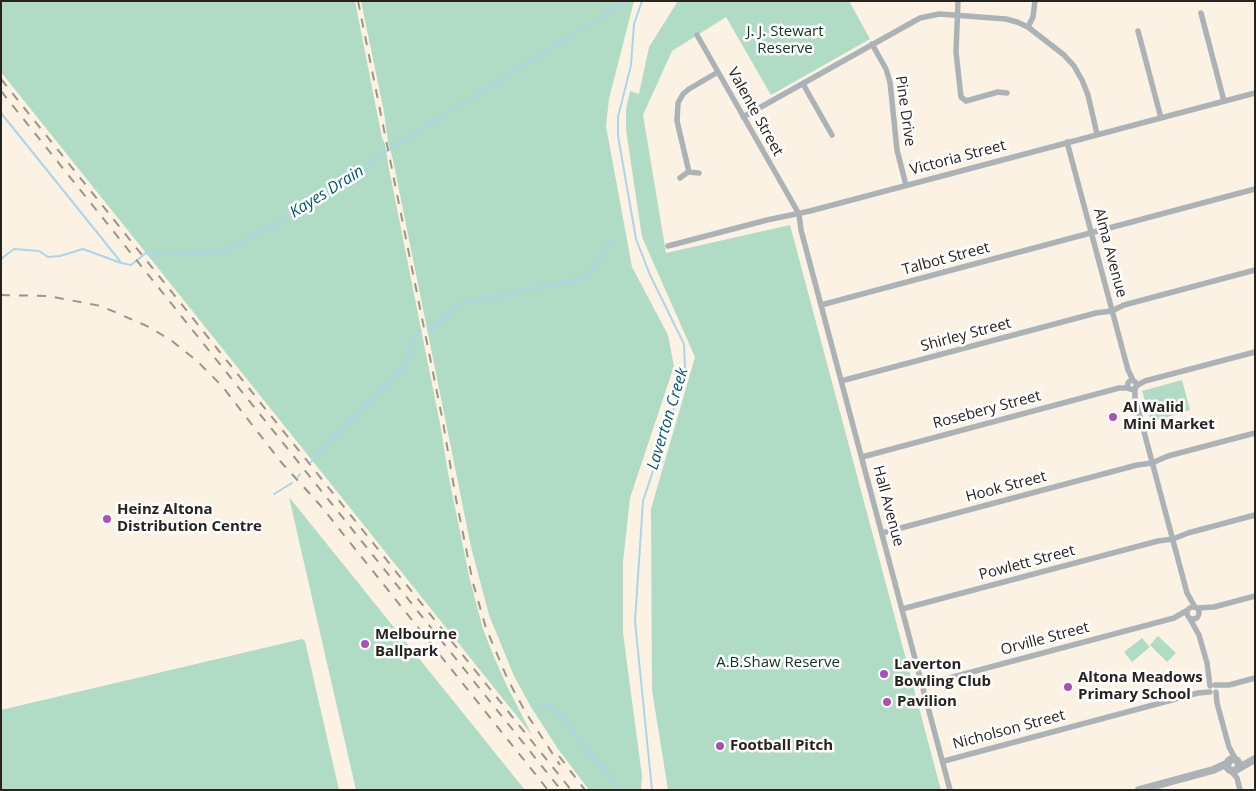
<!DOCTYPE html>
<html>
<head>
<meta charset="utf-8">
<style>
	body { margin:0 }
	#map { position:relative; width:1256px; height:791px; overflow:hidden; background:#fcf2e3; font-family:"Open Sans",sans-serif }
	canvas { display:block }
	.frame { position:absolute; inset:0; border:2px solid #27231e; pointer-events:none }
</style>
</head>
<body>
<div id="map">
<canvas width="1256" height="791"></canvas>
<div class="frame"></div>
</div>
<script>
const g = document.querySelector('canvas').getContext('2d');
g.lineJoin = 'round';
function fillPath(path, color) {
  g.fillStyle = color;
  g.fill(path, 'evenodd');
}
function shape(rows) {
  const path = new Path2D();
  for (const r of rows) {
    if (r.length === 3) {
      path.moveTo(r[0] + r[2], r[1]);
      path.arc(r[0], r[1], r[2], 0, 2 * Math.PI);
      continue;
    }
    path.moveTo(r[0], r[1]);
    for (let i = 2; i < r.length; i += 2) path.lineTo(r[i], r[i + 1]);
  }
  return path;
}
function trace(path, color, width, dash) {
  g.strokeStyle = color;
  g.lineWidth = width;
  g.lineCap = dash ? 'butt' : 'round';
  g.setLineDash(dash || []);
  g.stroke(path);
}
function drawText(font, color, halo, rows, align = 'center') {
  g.font = font + ' "Open Sans",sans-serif';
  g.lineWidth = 5;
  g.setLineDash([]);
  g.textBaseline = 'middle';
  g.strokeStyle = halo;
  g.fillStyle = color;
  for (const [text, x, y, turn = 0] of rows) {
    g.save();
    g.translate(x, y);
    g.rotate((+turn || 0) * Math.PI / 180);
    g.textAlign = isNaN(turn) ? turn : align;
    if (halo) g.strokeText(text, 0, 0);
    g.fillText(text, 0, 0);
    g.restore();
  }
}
fillPath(shape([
	[1,1,355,1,382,138,385,144,389,169,441,429,448,473,469,576,483,629,494,657,506,684,532,735,1,72],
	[361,1,634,1,609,99,606,126,632,267,668,335,674,366,630,498,623,562,623,633,642,776,641,790,589,790,558,749,531,707,514,676,489,615,471,547,393,160,388,142,384,112],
	[678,1,849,1,870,39,771,95,726,17,672,51,643,115,666,253,790,225,941,790,668,790,652,690,651,509,695,357,642,237,626,130,626,109,630,91,639,94,649,47],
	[1182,380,1190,410,1151,422,1142,391],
	[289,497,525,790,356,790],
	[1158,636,1176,653,1167,662,1150,645],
	[1142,638,1150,647,1132,662,1124,652],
	[302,639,305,641,339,790,1,790,1,710]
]), '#b0dbc5');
trace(shape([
	[642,1,634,24,631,65,618,117,618,136,636,239,650,275,684,344,685,367,682,384,643,501,635,621,652,790],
	[1,113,120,261],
	[1,259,14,249,39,251,48,257,60,256,83,249,121,263,131,265,146,253,176,255,225,250,281,221,363,166,627,1],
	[429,329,435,327,459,304,584,278,596,266,611,240],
	[311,462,320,450,406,364,414,337,421,331],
	[298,477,300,474],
	[274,494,292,483],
	[539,708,550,705,562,718,620,790]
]), '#a9d5ed', 2);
trace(shape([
	[958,1,956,52,961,97,966,101,998,92,1007,93],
	[1201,13,1224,101],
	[1028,27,1033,17,1035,1],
	[1138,31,1161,118],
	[697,35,799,214,801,230,950,790],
	[872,44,886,69,890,82,897,150,906,185],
	[803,84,832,135],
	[743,117,920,18,939,14,953,15,1006,19,1017,22,1028,27,1064,55,1074,66,1082,80,1088,95,1097,134],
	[1067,142,1128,370,1133,380],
	[689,172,677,121,678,103,683,94,689,89,718,72],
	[680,178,688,172,699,173],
	[668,246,767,220,810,211,1255,93],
	[821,305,1255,189],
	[1132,385,4.5],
	[841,381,1096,313,1112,311,1124,305,1255,270],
	[1136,386,1145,381,1255,352],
	[1135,388,1135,398,1187,593,1195,607],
	[862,457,1119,388,1129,388],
	[882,533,1137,465,1152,463,1168,456,1255,433],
	[1193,613,6],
	[1197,608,1214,607,1255,596],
	[902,609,1158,541,1173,539,1188,533,1255,515],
	[1190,619,1199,635,1207,663,1210,686],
	[923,685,1174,618,1186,611],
	[1215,685,1229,685,1255,678],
	[1216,692,1217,703,1229,747,1236,760],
	[944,761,1198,693,1210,692],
	[1231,771,1237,778,1240,790]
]), '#abb3b7', 5.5);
trace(shape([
	[1233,765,6],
	[1239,768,1255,759],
	[1139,790,1213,770,1228,763]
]), '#abb3b7', 8);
trace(shape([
	[358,1,443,422,456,499,473,583,486,628,508,680,526,713,560,765],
	[1,79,571,790],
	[1,91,561,790],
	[1,295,48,296,101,306,149,327,172,341,197,361,222,386,281,462,320,505,548,790],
	[559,756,585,790]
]), '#9c948a', 2, [9, 9]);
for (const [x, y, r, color] of [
	[1113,417,5,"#ac4fb9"],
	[107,519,5,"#ac4fb9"],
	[365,644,5,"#ac4fb9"],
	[884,674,5,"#ac4fb9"],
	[1068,687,5,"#ac4fb9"],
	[887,702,5,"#ac4fb9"],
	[720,746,5,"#ac4fb9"]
]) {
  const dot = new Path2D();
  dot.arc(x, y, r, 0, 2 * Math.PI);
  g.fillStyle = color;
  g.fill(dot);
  trace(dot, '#fff', 2);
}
drawText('15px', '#0d3324', '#fff', [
	["J. J. Stewart",785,32],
	["Reserve",785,49],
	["A.B.Shaw Reserve",778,663]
]);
drawText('15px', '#27231e', '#fff', [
	["Pine Drive",905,111,82],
	["Valente Street",755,112,61],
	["Victoria Street",958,158,-15],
	["Alma Avenue",1110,253,75],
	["Talbot Street",946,259,-15],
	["Shirley Street",966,335,-15],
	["Rosebery Street",987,410,-15],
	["Hook Street",1006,487,-15],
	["Hall Avenue",888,506,75],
	["Powlett Street",1027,563,-15],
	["Orville Street",1045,639,-15],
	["Nicholson Street",1009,730,-15]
]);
drawText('bold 15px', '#27231e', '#fff', [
	["Al Walid",1123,408],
	["Mini Market",1123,425],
	["Heinz Altona",117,510],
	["Distribution Centre",117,527],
	["Melbourne",375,635],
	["Ballpark",375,652],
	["Laverton",894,665],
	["Bowling Club",894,682],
	["Altona Meadows",1078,678],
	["Primary School",1078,695],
	["Pavilion",897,702],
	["Football Pitch",730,746]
], 'left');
drawText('italic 16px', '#055777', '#fff', [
	["Kayes Drain",327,192,-32],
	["Laverton Creek",668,419,-73]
]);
</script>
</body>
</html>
